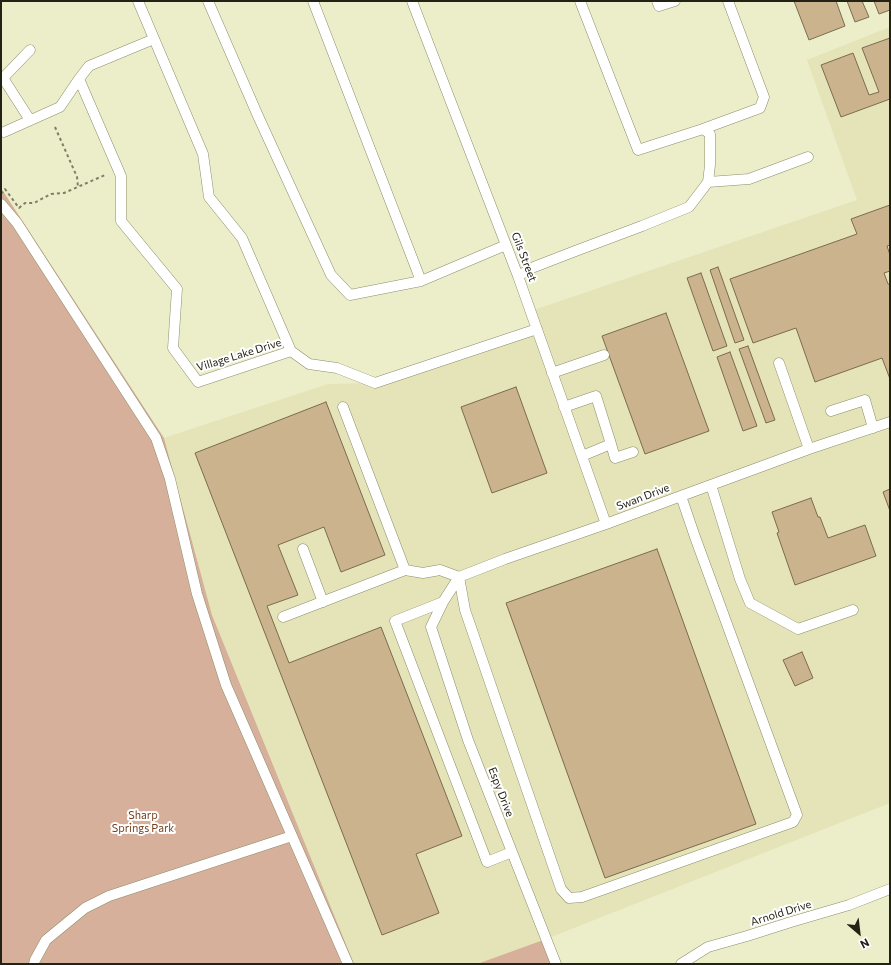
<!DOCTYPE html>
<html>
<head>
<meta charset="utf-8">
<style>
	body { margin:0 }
	#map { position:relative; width:891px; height:965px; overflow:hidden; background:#ecedc9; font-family:Commissioner,sans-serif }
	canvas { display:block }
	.frame { position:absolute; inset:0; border:2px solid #222215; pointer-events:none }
	.north { position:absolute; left:839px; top:913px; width:40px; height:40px; -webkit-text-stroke:3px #fff; paint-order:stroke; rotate:152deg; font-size:11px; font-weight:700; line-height:16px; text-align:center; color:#222215 }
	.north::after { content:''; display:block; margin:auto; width:14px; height:18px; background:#222215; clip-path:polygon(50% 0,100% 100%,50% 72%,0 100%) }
</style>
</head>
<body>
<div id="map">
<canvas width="891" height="965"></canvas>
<div class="frame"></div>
<div class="north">N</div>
</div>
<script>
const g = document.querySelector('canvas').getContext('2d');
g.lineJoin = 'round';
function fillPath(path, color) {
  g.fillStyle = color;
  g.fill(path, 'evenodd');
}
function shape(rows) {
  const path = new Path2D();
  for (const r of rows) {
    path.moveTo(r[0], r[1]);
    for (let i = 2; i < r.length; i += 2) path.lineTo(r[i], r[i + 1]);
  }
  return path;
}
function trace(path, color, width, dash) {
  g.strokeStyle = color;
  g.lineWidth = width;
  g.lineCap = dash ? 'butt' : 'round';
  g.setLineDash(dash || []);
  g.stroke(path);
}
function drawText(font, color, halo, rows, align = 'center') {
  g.font = font + ' Commissioner,sans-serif';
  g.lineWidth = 4;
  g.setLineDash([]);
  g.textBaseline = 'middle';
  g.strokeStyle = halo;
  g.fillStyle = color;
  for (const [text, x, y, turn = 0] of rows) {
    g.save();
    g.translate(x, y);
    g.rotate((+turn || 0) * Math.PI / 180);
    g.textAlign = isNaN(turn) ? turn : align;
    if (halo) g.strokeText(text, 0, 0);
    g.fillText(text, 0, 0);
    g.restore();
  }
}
fillPath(shape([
	[890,27,890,803,546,939,477,964,354,964,212,615,164,438,328,384,375,383,537,329,531,311,857,200,807,60]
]), '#e4e4b8');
fillPath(shape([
	[1,188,164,438,212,615,354,964,1,964],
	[546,939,556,964,477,964]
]), '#d6b09a');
const building = shape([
	[794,1,836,1,845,26,809,40,794,1],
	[847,1,862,1,869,17,855,22,847,1],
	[874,1,889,1,890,4,890,10,879,14,874,1],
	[890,38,890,99,841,117,821,65,853,53,869,95,879,92,862,48,890,38],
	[890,205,890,245,887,246,890,255,890,271,884,273,888,284,890,284,890,379,882,358,815,382,796,328,753,343,730,279,857,234,851,219,890,205],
	[718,267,744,340,735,343,710,270,718,267],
	[701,273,727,346,713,351,687,278,701,273],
	[666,313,709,431,645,454,602,336,666,313],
	[748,346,775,420,766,423,739,349,748,346],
	[730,352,757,426,743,431,717,357,730,352],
	[516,387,547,473,492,493,461,407,516,387],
	[326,402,385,555,341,572,324,527,278,545,298,595,267,606,289,663,381,627,462,836,416,854,439,913,382,935,195,453,326,402],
	[890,489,890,511,883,492,890,489],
	[811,498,818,517,820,517,828,538,865,525,876,556,795,585,777,533,779,532,772,512,811,498],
	[657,549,756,824,605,878,506,603,657,549],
	[802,652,813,678,795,686,783,660,802,652]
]);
fillPath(building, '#cab38d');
trace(building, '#7d6b4f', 1);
const minor = shape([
	[138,1,203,154,209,197,242,238,291,351],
	[208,1,258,116,331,275,350,295,421,281,506,245],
	[313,1,421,281],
	[412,1,518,276,567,414,606,524],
	[657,1,659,6,675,1],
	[30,50,3,78,30,120],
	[79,79,89,66,154,39],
	[703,129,760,108,764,97,728,1],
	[4,132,60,107,79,79,121,176,121,221,177,289,173,348,198,382,291,351,309,364,337,368,375,383,537,329],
	[708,182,749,179,808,157],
	[1,204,17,223,156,438,170,479,197,594,226,685,348,964],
	[518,276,534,267,578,250,642,226,689,207,708,182,710,165,710,134,703,129,638,150,580,1],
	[779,363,809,449],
	[552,373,604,355],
	[343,407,405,570],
	[564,407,596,396,611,444,582,456],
	[831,411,865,400,873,428],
	[611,444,615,458,633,452],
	[711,485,740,579,750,603,798,629,853,610],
	[303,549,323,602],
	[443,602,395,621,487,862,512,852],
	[283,617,405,570,423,573,440,570,459,577,465,610,561,889,569,898,582,897,793,822,797,815,695,537,681,496],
	[34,964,35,960,46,940,85,908,109,896,292,836],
	[556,964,468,740,431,627,443,602,459,577,505,559,606,524,681,496,809,449,890,422],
	[681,964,708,947,747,936,791,922,849,905,890,889]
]);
trace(minor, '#8d8d6c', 11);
trace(shape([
	[55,127,77,177,78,187],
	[1,194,5,189,19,208,25,203,34,203,51,194,64,193,105,175]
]), '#7e7f67', 2, [3, 3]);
trace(minor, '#fff', 10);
drawText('11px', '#222215', '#fff', [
	["Gils Street",524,257,69],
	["Village Lake Drive",239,355,-17],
	["Swan Drive",643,497,-21],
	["Espy Drive",501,792,69],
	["Arnold Drive",781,913,-17]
]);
drawText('11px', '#743f1c', '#fff', [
	["Sharp",143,815],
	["Springs Park",143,828]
]);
</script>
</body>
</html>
